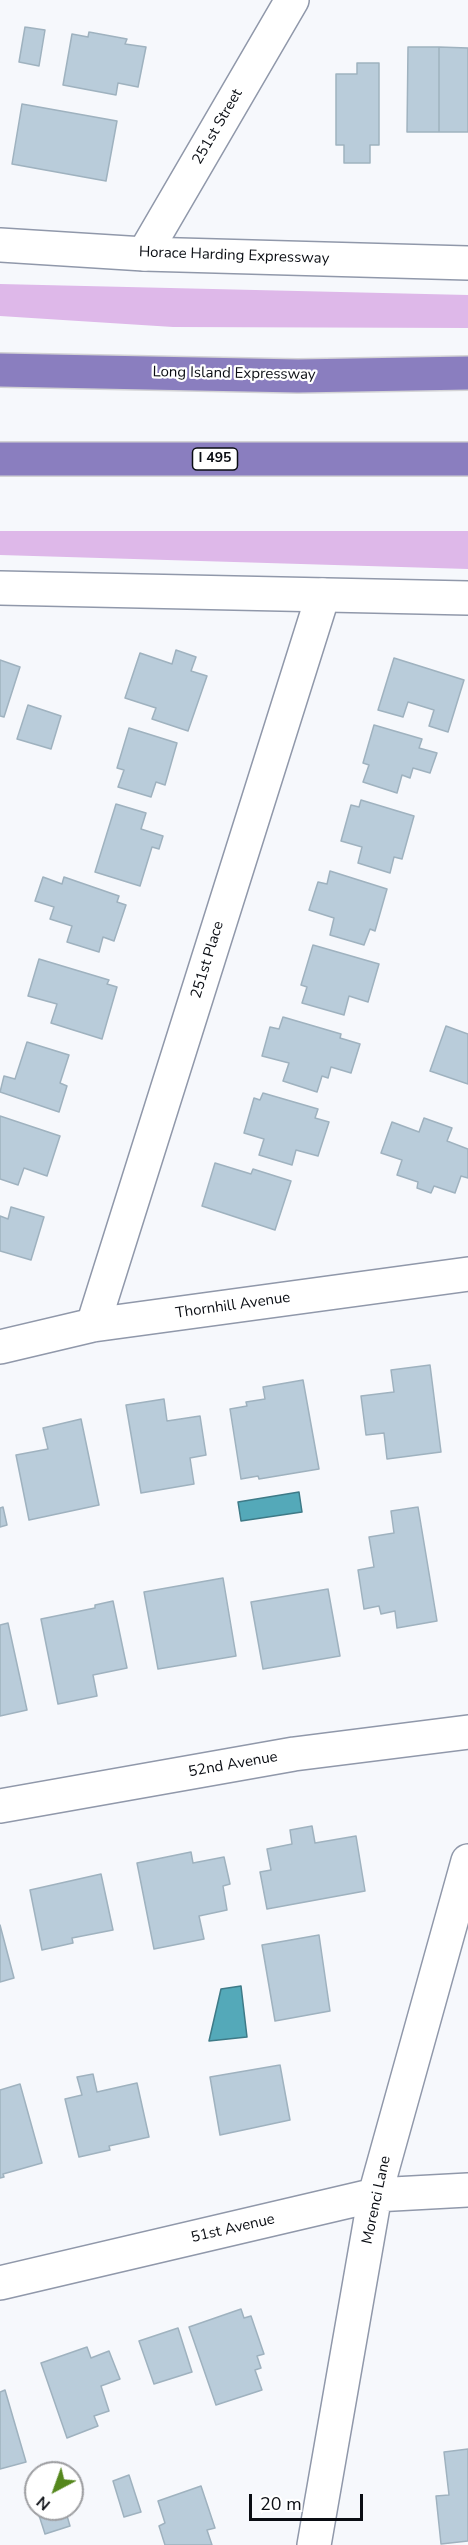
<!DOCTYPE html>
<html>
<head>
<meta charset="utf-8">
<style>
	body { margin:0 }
	#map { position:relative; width:468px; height:2545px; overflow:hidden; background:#f6f8fc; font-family:"Nunito Sans",sans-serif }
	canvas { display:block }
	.north { position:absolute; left:24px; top:2461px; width:60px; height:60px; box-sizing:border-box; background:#fff; border:2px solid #9d9ea1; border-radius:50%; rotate:221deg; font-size:16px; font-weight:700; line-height:24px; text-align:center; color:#0a0d13 }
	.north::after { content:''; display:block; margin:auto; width:21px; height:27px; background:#55871d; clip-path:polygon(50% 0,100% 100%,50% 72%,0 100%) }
	.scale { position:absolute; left:249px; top:2494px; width:114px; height:27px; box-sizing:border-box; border:3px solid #0a0d13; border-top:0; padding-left:8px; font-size:18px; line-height:21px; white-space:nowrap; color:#0a0d13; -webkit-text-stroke:4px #fff; paint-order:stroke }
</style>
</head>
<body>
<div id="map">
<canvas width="468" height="2545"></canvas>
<div class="north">N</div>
<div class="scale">20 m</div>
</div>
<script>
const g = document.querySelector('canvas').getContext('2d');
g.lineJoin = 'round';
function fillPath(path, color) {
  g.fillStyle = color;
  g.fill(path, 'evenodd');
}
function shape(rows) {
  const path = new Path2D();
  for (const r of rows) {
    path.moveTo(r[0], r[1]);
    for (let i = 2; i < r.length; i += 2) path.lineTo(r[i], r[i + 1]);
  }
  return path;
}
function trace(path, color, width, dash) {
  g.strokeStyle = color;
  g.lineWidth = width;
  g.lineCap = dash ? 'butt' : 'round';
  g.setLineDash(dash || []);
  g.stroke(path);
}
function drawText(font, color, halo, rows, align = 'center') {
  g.font = font + ' "Nunito Sans",sans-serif';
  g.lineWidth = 4.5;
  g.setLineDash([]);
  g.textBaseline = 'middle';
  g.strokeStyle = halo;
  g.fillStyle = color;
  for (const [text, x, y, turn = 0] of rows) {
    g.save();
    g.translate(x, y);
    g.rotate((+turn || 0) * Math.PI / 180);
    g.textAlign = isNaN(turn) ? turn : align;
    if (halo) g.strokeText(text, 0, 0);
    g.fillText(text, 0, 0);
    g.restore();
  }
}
fillPath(shape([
	[0,284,468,295,468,328,173,327,0,316],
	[0,531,468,531,468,569,0,555]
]), '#deb8e9');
const water = shape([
	[299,1492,302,1512,241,1521,238,1502,299,1492],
	[241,1986,247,2037,209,2041,221,1989,241,1986]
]);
fillPath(water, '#54a9b9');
trace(water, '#3e7a87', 1.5);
const building = shape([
	[25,27,45,30,39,66,19,62,25,27],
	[89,32,127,39,125,44,146,47,138,87,118,83,116,95,63,85,72,34,88,37,89,32],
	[408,47,439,47,439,132,407,132,408,47],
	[439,47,468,48,468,132,439,132,439,47],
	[357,63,379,63,379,145,370,145,370,163,344,163,344,145,336,145,336,74,357,74,357,63],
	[22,104,117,121,106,181,12,164,22,104],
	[176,650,196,657,191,671,207,676,188,731,152,719,156,708,125,698,140,653,172,664,176,650],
	[394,658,464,680,448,732,429,726,434,710,408,702,403,717,378,710,394,658],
	[0,660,20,667,4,717,0,716,0,660],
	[28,705,61,716,51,749,17,739,28,705],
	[374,725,422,739,419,748,437,753,430,773,413,768,410,778,402,775,397,793,363,782,369,765,363,763,374,725],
	[129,728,177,743,165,785,156,782,151,797,118,787,124,770,117,768,129,728],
	[361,800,414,816,402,859,394,857,390,873,358,863,362,847,341,841,351,805,359,807,361,800],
	[116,804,146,813,141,829,163,836,159,849,152,847,140,886,95,872,116,804],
	[330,871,387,889,375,931,370,929,364,945,330,935,334,918,309,910,318,882,327,884,330,871],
	[43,877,62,884,64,877,119,896,117,902,126,905,114,941,103,937,99,952,67,942,72,926,50,919,54,907,35,901,43,877],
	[313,945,379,964,368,1002,349,996,344,1015,302,1003,307,987,301,985,313,945],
	[39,959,109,980,107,984,117,987,102,1039,51,1023,57,1004,28,996,39,959],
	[283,1017,341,1034,340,1038,360,1044,351,1073,331,1067,328,1078,322,1076,317,1092,283,1081,289,1063,262,1056,270,1027,279,1029,283,1017],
	[446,1026,468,1034,468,1084,430,1071,446,1026],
	[27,1042,69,1055,60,1083,67,1086,59,1112,0,1092,4,1076,15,1079,27,1042],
	[263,1093,318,1109,315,1118,329,1122,318,1156,296,1150,292,1165,259,1155,264,1139,244,1133,254,1098,260,1100,263,1093],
	[0,1116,60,1136,47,1176,24,1168,18,1185,0,1179,0,1116],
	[424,1118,452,1128,447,1141,468,1149,468,1178,461,1176,455,1193,434,1186,431,1193,417,1188,418,1182,397,1175,402,1160,381,1153,392,1122,419,1132,424,1118],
	[215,1163,251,1174,253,1169,291,1181,275,1230,202,1206,215,1163],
	[11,1207,44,1217,31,1260,0,1251,0,1216,8,1219,11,1207],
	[430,1365,441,1452,387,1459,384,1433,366,1435,361,1396,394,1392,391,1370,430,1365],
	[303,1380,319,1469,259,1479,258,1476,241,1479,230,1409,247,1406,246,1402,265,1399,263,1387,303,1380],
	[164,1399,167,1421,200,1416,206,1455,190,1458,194,1484,141,1493,126,1405,164,1399],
	[81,1419,99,1505,29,1520,16,1455,48,1449,43,1428,81,1419],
	[3,1507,7,1525,0,1527,0,1508,3,1507],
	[418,1507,437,1621,397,1628,395,1611,381,1614,379,1606,364,1609,358,1570,374,1567,369,1537,394,1533,391,1511,418,1507],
	[223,1578,236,1656,158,1669,144,1592,223,1578],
	[328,1589,340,1656,263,1669,251,1602,328,1589],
	[113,1601,127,1668,93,1675,97,1696,58,1704,41,1619,95,1608,95,1605,113,1601],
	[8,1623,27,1710,0,1716,0,1625,8,1623],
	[312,1826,315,1843,356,1836,365,1891,267,1909,260,1872,271,1870,267,1849,292,1844,290,1830,312,1826],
	[191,1852,193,1863,224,1857,230,1884,223,1886,227,1910,199,1916,204,1939,154,1949,137,1863,191,1852],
	[101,1874,113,1930,72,1938,73,1943,42,1950,30,1890,101,1874],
	[0,1925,14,1978,0,1982,0,1925],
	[319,1935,330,2011,275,2021,262,1945,319,1935],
	[280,2065,290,2120,220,2135,210,2077,280,2065],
	[93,2074,97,2092,137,2083,149,2137,109,2146,110,2150,79,2157,65,2099,82,2095,77,2077,93,2074],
	[20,2084,42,2163,3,2174,4,2177,0,2178,0,2090,20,2084],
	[241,2309,244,2318,251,2316,264,2354,257,2356,261,2368,255,2370,262,2390,216,2405,189,2327,241,2309],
	[178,2328,192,2372,154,2384,139,2341,178,2328],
	[87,2347,91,2358,109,2351,120,2379,101,2386,109,2411,94,2416,98,2426,67,2438,41,2363,87,2347],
	[5,2390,26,2462,0,2469,0,2392,5,2390],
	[468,2449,468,2541,441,2544,436,2496,449,2495,444,2452,468,2449],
	[129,2475,141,2512,124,2517,113,2481,129,2475],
	[201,2486,215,2528,207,2530,212,2545,165,2545,159,2526,165,2523,158,2501,201,2486],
	[37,2509,65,2509,70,2526,45,2534,37,2509]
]);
fillPath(building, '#b9ccda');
trace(building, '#9fb2bf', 1.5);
const minor = shape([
	[144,254,292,0],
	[93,1325,323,595],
	[0,1347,93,1325,468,1274],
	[0,1806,294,1754,468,1732],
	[0,2283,375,2195,468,2190],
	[314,2545,375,2195,468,1861]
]);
const secondary = shape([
	[0,245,144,254,468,263],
	[0,588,468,598]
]);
const motorway = shape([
	[0,370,298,376,468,373],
	[0,459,468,459]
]);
trace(minor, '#9098aa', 36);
trace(secondary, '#9098aa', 36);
trace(motorway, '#d3d3d5', 36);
trace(minor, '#fff', 33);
trace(secondary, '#fff', 33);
trace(motorway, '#8a7ebf', 33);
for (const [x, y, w] of [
	[215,459,45]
]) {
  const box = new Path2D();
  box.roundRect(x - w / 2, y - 11, w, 22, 4.5);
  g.fillStyle = '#fff';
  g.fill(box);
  trace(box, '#0a0d13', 1.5);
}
drawText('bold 14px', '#0a0d13', null, [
	["I 495",215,459]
]);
drawText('15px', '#0a0d13', '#fff', [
	["251st Street",218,127,-60],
	["Horace Harding Expressway",234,256,2],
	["Long Island Expressway",234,374,1],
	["251st Place",208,960,-73],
	["Thornhill Avenue",233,1306,-8],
	["52nd Avenue",233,1765,-10],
	["Morenci Lane",377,2200,-78],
	["51st Avenue",233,2229,-13]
]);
</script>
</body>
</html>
